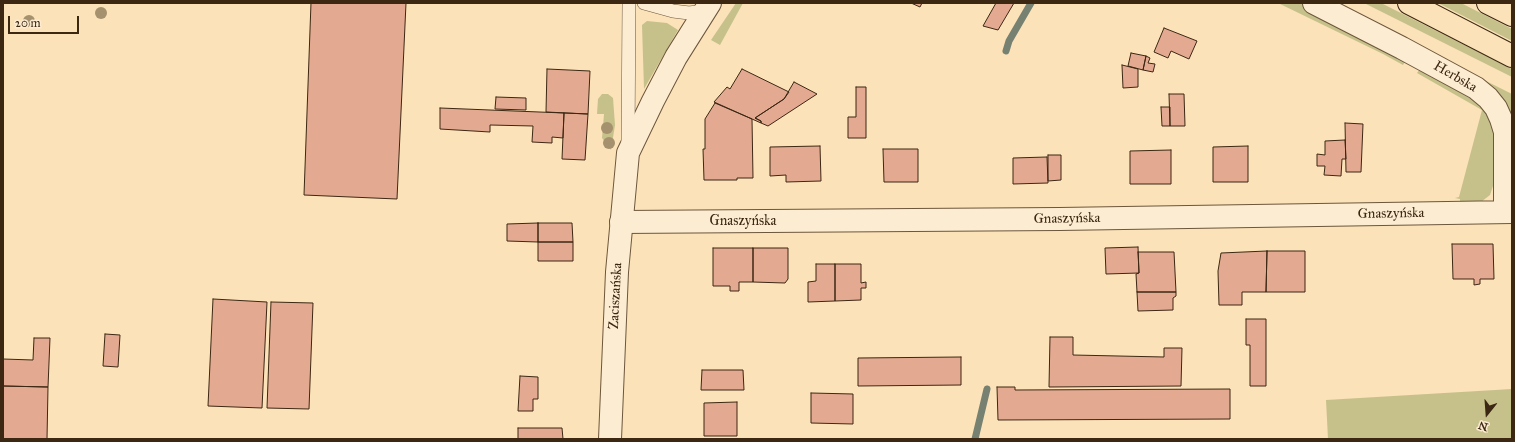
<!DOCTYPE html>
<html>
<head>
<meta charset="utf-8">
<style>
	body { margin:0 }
	#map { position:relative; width:1515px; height:442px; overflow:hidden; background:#fbe2b8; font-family:"IM FELL Great Primer",serif }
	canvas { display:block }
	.frame { position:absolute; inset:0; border:4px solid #3c2713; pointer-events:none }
	.north { position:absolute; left:1467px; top:394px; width:40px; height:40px; -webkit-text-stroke:3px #fcecd1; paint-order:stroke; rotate:197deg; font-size:11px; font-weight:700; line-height:16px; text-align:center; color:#3c2713 }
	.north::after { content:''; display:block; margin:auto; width:14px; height:18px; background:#3c2713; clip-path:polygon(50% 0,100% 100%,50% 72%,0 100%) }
	.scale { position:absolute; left:8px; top:16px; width:71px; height:18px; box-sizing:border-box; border:2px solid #3c2713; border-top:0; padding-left:5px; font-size:12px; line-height:14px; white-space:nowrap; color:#3c2713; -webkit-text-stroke:3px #fcecd1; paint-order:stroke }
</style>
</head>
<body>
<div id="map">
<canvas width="1515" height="442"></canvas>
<div class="frame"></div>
<div class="north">N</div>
<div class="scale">20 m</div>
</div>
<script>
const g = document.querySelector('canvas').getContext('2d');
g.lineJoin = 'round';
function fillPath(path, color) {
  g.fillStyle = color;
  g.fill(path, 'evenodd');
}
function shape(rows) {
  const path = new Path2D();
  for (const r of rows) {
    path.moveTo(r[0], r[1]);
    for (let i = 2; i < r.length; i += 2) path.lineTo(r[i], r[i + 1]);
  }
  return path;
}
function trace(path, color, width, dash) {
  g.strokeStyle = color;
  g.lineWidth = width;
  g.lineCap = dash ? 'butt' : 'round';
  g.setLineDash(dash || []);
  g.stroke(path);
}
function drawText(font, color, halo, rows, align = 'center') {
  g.font = font + ' "IM FELL Great Primer",serif';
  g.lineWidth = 3;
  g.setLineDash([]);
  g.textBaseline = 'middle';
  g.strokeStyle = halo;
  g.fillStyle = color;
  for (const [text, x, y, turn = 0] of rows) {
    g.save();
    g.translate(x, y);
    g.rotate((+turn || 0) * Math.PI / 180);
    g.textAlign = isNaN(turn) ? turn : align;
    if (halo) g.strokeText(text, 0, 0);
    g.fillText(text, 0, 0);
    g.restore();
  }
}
fillPath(shape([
	[736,3,743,3,720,45,711,40],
	[1278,3,1301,3,1408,57,1403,65,1383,54],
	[1364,3,1381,3,1512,69,1512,77],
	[1438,3,1461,3,1512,29,1512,41],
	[647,21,667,23,678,30,644,89,642,25],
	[1423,65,1482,105,1494,129,1493,186,1490,195,1481,202,1460,203,1460,199,1455,198,1459,197,1482,110,1417,73],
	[1482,79,1512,94,1512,124,1482,81],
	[602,94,608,94,613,98,615,125,611,150,602,138,604,114,597,114,598,99],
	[1512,389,1512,439,1328,439,1326,400]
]), '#c6c18a');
trace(shape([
	[1006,51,1009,41,1031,3],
	[975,439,987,389]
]), '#778172', 7);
const building = shape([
	[311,3,406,3,397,199,304,195,311,3],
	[911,3,922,3,920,7,911,3],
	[996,3,1014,3,998,30,983,26,996,3],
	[1164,28,1197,41,1189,59,1171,51,1168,58,1154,52,1164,28],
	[1131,53,1146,56,1143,70,1128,66,1131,53],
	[1146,56,1150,58,1148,63,1155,64,1153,72,1143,70,1146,56],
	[1122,65,1138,69,1138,87,1123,88,1122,65],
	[547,69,590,71,588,114,546,112,547,69],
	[742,69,789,92,784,99,755,118,761,121,761,123,714,102,727,87,730,89,742,69],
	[794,82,817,94,768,126,761,123,761,121,755,118,784,99,794,82],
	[856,87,866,87,866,138,848,138,848,117,856,117,856,87],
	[1169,94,1184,94,1185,126,1170,126,1169,94],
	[496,97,526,98,526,110,495,109,496,97],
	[715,103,752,119,753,178,737,178,737,180,704,180,703,149,705,149,705,119,715,103],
	[1161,107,1170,107,1170,126,1162,126,1161,107],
	[440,108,564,113,563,138,552,137,552,143,532,142,533,126,490,125,490,132,440,129,440,108],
	[564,113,588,114,585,160,562,159,564,113],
	[1345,123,1363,124,1361,172,1346,172,1345,123],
	[1345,140,1346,159,1342,159,1341,176,1324,175,1325,166,1317,166,1317,154,1325,155,1325,141,1345,140],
	[820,146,821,181,786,182,786,175,770,176,770,147,820,146],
	[1248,146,1248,182,1213,182,1213,147,1248,146],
	[883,149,918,149,918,182,884,182,883,149],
	[1171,150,1171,184,1130,184,1130,151,1171,150],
	[1048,155,1061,155,1061,180,1048,181,1048,155],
	[1047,157,1048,183,1013,184,1013,158,1047,157],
	[538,223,538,242,507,241,507,224,538,223],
	[538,223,572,223,573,242,538,242,538,223],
	[538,242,573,242,573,261,538,261,538,242],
	[1452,244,1493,244,1494,279,1480,279,1480,284,1474,285,1474,279,1453,279,1452,244],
	[1138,247,1139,273,1106,274,1105,248,1138,247],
	[713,248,753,248,753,282,739,282,739,291,730,291,730,286,713,286,713,248],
	[753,248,788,248,788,279,785,283,753,282,753,248],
	[1267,251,1305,251,1305,292,1266,292,1267,251],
	[1267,251,1266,292,1242,292,1242,305,1219,305,1218,271,1221,253,1267,251],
	[1138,252,1174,252,1176,292,1137,292,1136,274,1139,273,1138,252],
	[816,264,835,264,835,301,808,302,808,282,816,281,816,264],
	[835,264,861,264,861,283,866,282,866,288,861,288,861,300,835,301,835,264],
	[1137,292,1176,292,1176,296,1173,298,1173,310,1138,311,1137,292],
	[213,299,267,302,262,408,208,406,213,299],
	[271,302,313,303,309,409,267,408,271,302],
	[1246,319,1266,319,1266,386,1250,386,1250,345,1246,345,1246,319],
	[105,334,120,335,118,367,103,366,105,334],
	[1050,337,1073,337,1073,355,1164,357,1164,348,1182,348,1181,386,1049,387,1050,337],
	[34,338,50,338,48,387,3,386,3,359,33,360,34,338],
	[961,357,961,385,858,386,858,358,961,357],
	[702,370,743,370,744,390,701,390,702,370],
	[520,376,538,377,538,399,533,399,533,411,518,411,520,376],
	[3,386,48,387,47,439,3,439,3,386],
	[997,387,1015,387,1015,390,1230,389,1230,419,998,420,997,387],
	[811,393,853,394,853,424,811,423,811,393],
	[737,402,737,436,704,436,704,403,737,402],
	[518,428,562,428,563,439,518,439,518,428]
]);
fillPath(building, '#e4aa91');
trace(building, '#3c2713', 1);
const service = shape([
	[644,3,673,11,689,13,705,11],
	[628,145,629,3]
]);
const minor = shape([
	[1314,3,1402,48,1476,88,1488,98,1496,108,1501,119,1505,132,1505,212],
	[621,222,1059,219,1512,212]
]);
const tertiary = shape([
	[610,439,617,272,628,153,653,101,676,57,710,3]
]);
const primary = shape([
	[1409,3,1512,56],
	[1488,3,1512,15]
]);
trace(service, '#6c563c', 14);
trace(minor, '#6c563c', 24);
trace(tertiary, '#6c563c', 24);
trace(primary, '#3c2713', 24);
trace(service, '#fcecd1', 13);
trace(minor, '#fcecd1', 22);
trace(tertiary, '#fcecd1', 22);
trace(primary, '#fbe2b8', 22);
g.fillStyle = '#a5916e';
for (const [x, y] of [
	[101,13],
	[29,21],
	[607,128],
	[609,143]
]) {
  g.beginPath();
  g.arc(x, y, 6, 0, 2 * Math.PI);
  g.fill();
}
drawText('14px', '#3c2713', '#fcecd1', [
	["Herbska",1455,77,30],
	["Gnaszyńska",1391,214,-1],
	["Gnaszyńska",1067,219,-1],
	["Gnaszyńska",743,222],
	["Zaciszańska",616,296,-87]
]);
</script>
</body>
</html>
